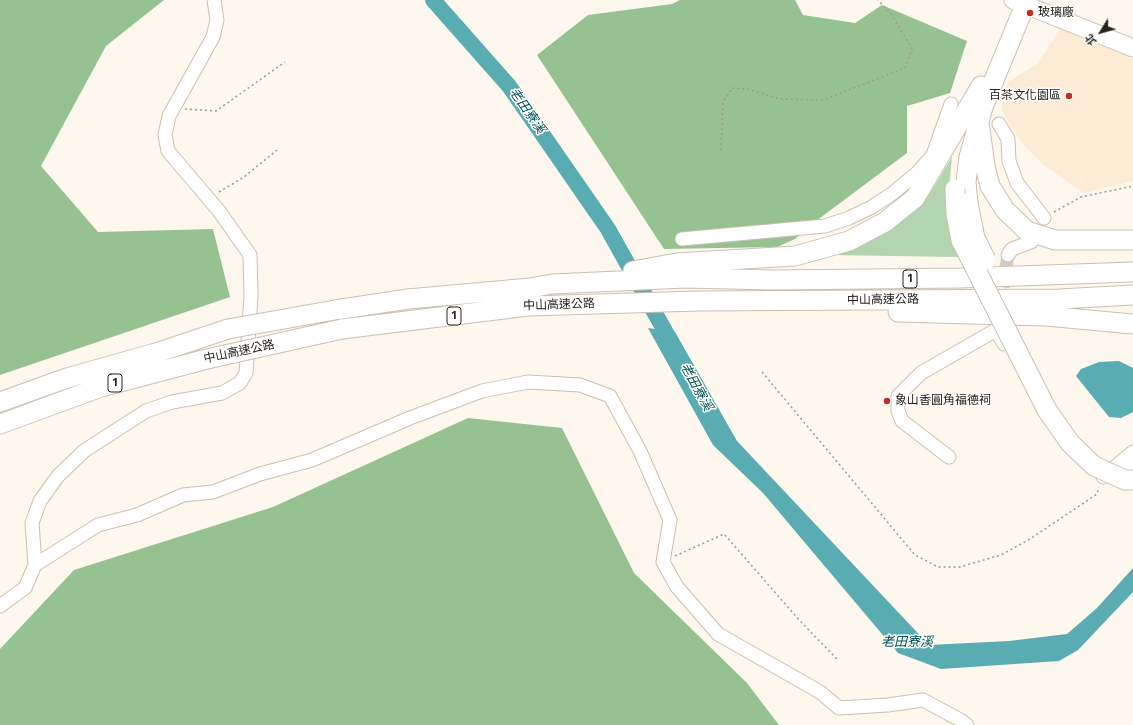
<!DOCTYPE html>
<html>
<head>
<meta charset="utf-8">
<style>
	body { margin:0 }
	#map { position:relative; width:1133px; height:725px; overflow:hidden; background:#fef7ed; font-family:"Fira Sans","Noto Sans TC",sans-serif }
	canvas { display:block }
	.north { position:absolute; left:1081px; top:12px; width:40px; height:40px; -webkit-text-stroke:3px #fff; paint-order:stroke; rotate:233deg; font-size:11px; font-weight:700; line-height:16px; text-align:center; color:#26221c }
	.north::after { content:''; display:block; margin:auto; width:14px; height:18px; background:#26221c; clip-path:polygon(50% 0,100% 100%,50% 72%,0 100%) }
</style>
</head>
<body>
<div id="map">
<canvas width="1133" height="725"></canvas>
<div class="north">北</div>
</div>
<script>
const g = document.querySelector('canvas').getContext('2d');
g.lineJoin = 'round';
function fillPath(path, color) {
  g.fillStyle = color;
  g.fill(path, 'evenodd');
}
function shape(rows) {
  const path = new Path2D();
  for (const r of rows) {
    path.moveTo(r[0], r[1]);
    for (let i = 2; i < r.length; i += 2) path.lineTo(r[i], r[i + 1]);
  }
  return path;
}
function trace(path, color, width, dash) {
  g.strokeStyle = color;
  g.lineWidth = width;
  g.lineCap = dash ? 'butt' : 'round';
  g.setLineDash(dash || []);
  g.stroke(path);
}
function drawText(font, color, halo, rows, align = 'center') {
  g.font = font + ' "Fira Sans","Noto Sans TC",sans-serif';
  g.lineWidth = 3;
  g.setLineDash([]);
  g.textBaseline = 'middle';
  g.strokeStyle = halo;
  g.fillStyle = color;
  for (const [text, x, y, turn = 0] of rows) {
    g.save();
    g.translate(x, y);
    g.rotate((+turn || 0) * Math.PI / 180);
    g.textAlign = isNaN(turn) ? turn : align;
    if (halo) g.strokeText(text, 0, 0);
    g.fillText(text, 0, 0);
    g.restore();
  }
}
fillPath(shape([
	[1063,25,1133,55,1133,181,1084,193,1042,164,1018,138,1001,109,1008,82,1038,63]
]), '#fcecd6');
fillPath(shape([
	[952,157,948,197,959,257,830,255,881,235,927,198]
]), '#b2d4af');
fillPath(shape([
	[0,0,164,0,106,46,41,166,98,232,213,229,230,297,0,375],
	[680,0,795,0,803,15,855,23,882,5,967,41,950,93,907,106,907,153,820,218,795,239,777,247,664,249,537,55,588,15,672,4],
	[468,418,562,428,634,573,747,683,779,725,0,725,0,649,74,570,273,507]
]), '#96c292');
fillPath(shape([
	[648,328,675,332,737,441,929,645,1009,641,1067,634,1097,608,1133,568,1133,592,1078,650,1059,661,941,669,898,653,763,493,713,445],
	[1119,361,1133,368,1133,412,1121,418,1109,417,1076,376,1081,369,1099,362]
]), '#58acb2');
trace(shape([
	[433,0,509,86,608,229,675,349]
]), '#58acb2', 16);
trace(shape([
	[1000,306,1008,255]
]), '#d3ccc3', 13, [13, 6]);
const minor = shape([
	[999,124,1008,139,1009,161,1017,183,1044,218],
	[682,239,825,226,849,218,872,207,893,193,917,173,933,155,951,104],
	[1008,255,1012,249,1031,242],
	[949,457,902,421,898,411,898,396,921,373,996,330,1004,344],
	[1103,477,1133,452],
	[35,565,98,525,137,515,183,495,213,492,260,474,312,460,410,418,482,391,528,382,580,385,610,396,640,451,670,520,663,562,677,587,718,634,820,692,839,708,888,705,923,700,962,721,967,725],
	[0,606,25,588,35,565,32,523,40,501,58,476,84,451,146,411,172,402,222,393,240,383,246,373,251,296,250,255,219,211,168,151,165,135,169,116,213,37,217,20,214,0]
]);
const major = shape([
	[1013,0,1133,48]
]);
const highway = shape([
	[979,122,985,166,990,186,1005,210,1027,231,1055,240,1133,240],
	[968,203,966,182,969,157,983,107,1027,0],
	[633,271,676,263,795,256,849,241,885,222,915,198,981,86],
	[335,310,408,299,530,288,552,284,686,278,773,280,960,278,1133,272],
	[898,312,1046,316,1133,324],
	[342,329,528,306,699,301,1059,299,1133,295],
	[0,402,67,378,159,352,228,329],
	[0,424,101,387,207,359,234,353],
	[1127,468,1133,468]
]);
trace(minor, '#cbc0b0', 15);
trace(major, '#cbc0b0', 19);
trace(highway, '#cbc0b0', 21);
trace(shape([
	[185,109,216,111,285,62],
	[721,150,723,102,732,88,747,89,780,99,823,100,905,68,912,49,892,15,878,0],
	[219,192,244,177,277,150],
	[1054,212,1081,197,1133,186],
	[762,372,915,555,938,567,960,567,1001,555,1030,539,1097,494,1099,487],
	[675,556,724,534,801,622,838,660]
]), '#9f9991', 1.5, [2, 3]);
trace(minor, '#fff', 13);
trace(major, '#fff', 17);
trace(highway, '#fff', 19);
const highwayBridge = shape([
	[955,189,956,214,961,240,1047,410,1070,443,1094,466,1125,480,1133,480],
	[968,203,975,238,986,260],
	[228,329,335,310],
	[234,353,342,329]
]);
trace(highwayBridge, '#cbc0b0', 21, []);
trace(highwayBridge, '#fff', 19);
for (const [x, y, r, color] of [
	[1030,13,4,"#bb2e21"],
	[1069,96,4,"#bb2e21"],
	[887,401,4,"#bb2e21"]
]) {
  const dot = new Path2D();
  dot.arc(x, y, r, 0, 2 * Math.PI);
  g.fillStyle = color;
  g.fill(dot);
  trace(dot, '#fff', 1.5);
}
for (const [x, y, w] of [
	[910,279,14],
	[454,316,14],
	[115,383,14]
]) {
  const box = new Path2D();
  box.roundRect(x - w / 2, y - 9, w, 18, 3);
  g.fillStyle = '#fff';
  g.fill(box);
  trace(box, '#26221c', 1);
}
drawText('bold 11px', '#26221c', null, [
	["1",910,279],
	["1",454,316],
	["1",115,383]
]);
drawText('12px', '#26221c', '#fff', [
	["玻璃廠",1038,13],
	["百茶文化園區",1061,96,"right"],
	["象山香圓角福德祠",895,401]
], 'left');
drawText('12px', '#26221c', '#fff', [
	["中山高速公路",883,300,-1],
	["中山高速公路",559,305,-2],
	["中山高速公路",239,352,-12]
]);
drawText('italic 13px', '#004e53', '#fff', [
	["老田寮溪",527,111,55],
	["老田寮溪",696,387,61],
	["老田寮溪",907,642]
]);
</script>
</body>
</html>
